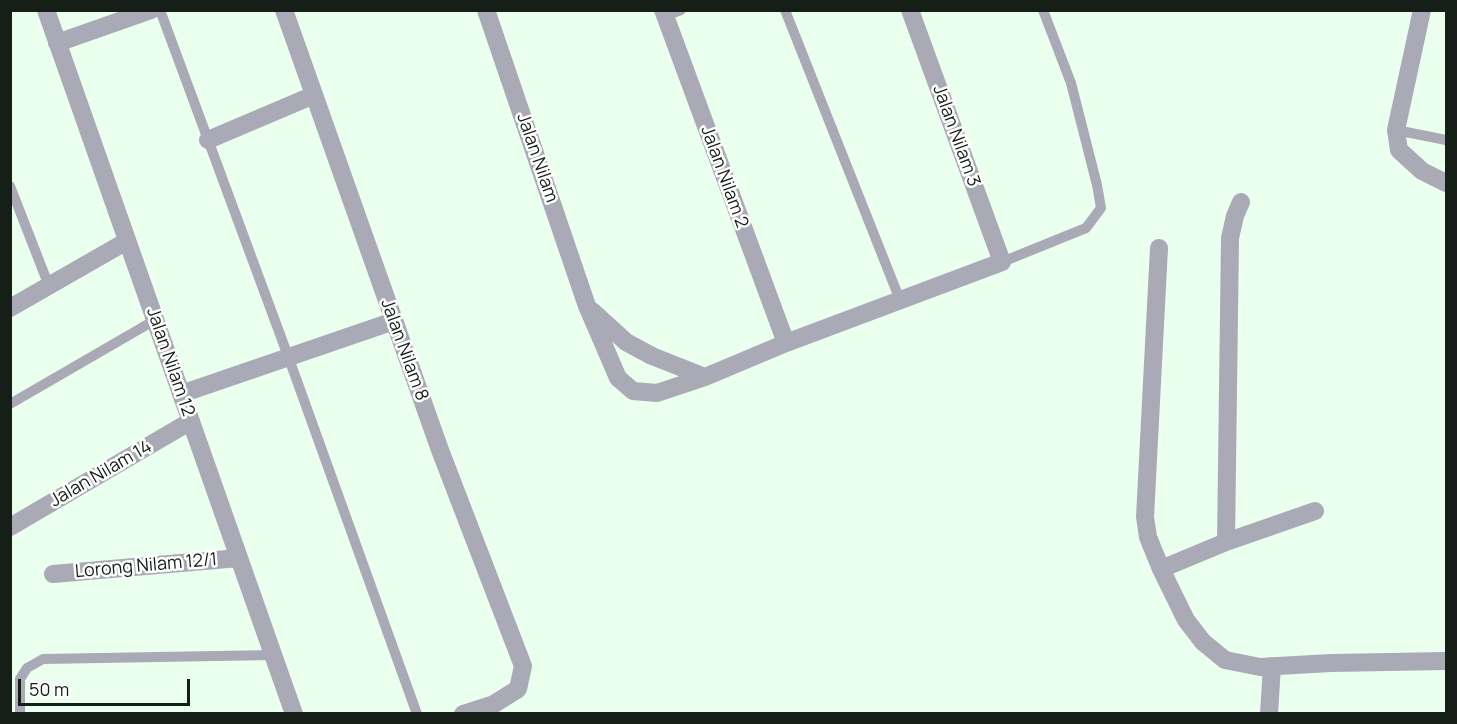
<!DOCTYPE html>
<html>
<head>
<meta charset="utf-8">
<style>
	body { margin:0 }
	#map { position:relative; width:1457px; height:724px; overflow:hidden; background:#eaffed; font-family:Manrope,sans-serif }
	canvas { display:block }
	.frame { position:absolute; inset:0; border:12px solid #151f17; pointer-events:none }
	.scale { position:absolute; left:18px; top:679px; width:172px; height:27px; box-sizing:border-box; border:3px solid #151f17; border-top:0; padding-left:8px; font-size:18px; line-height:21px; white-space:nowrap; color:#151f17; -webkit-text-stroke:4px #fff; paint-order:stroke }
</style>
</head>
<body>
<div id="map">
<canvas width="1457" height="724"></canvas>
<div class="frame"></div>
<div class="scale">50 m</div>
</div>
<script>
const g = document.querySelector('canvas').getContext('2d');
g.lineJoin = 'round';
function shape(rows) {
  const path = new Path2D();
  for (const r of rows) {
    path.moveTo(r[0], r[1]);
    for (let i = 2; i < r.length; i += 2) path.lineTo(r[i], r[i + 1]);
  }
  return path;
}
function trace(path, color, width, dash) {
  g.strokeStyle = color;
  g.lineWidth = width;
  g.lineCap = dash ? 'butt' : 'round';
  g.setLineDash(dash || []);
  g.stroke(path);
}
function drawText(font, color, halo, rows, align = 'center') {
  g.font = font + ' Manrope,sans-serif';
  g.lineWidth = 5;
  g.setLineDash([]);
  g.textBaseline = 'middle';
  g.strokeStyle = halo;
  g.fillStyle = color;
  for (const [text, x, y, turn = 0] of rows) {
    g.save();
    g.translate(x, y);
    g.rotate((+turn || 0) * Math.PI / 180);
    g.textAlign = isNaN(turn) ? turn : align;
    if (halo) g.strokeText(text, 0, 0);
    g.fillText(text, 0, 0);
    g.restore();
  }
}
trace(shape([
	[160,10,288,356,417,714],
	[785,10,900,300],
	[665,16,681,10],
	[1396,130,1446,140],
	[10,186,49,286],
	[1002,262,1086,228,1101,208,1097,185,1071,83,1043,10],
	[10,404,155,320],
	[20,714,20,679,27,668,43,659,274,655]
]), '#aaa9b6', 10);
trace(shape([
	[46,10,294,714],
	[284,10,440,450,523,666,518,689,494,704,463,714],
	[663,10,786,343],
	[1422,10,1396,130,1399,150,1422,171,1446,183],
	[57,43,151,10],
	[208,140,314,95],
	[1159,248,1145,517,1148,537,1161,569,1186,620,1203,642,1225,660,1260,667,1331,663,1446,661],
	[587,306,618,378,633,391,657,393,705,377,786,343,1002,262,910,10],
	[10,308,127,241],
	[592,311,626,342,652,356,705,377],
	[181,394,394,321],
	[10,527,191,421],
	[1226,542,1230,238,1235,216,1241,202],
	[1161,569,1226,542,1315,511],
	[53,574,239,558],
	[1269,714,1272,666]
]), '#aaa9b6', 18);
trace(shape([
	[486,10,587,306]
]), '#aaa9b6', 18);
drawText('18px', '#151f17', '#fff', [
	["Jalan Nilam 3",956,136,70],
	["Jalan Nilam",537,158,71],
	["Jalan Nilam 2",724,177,70],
	["Jalan Nilam 8",404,350,70],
	["Jalan Nilam 12",170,362,71],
	["Jalan Nilam 14",101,474,-30],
	["Lorong Nilam 12/1",146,566,-5]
]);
</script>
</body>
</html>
